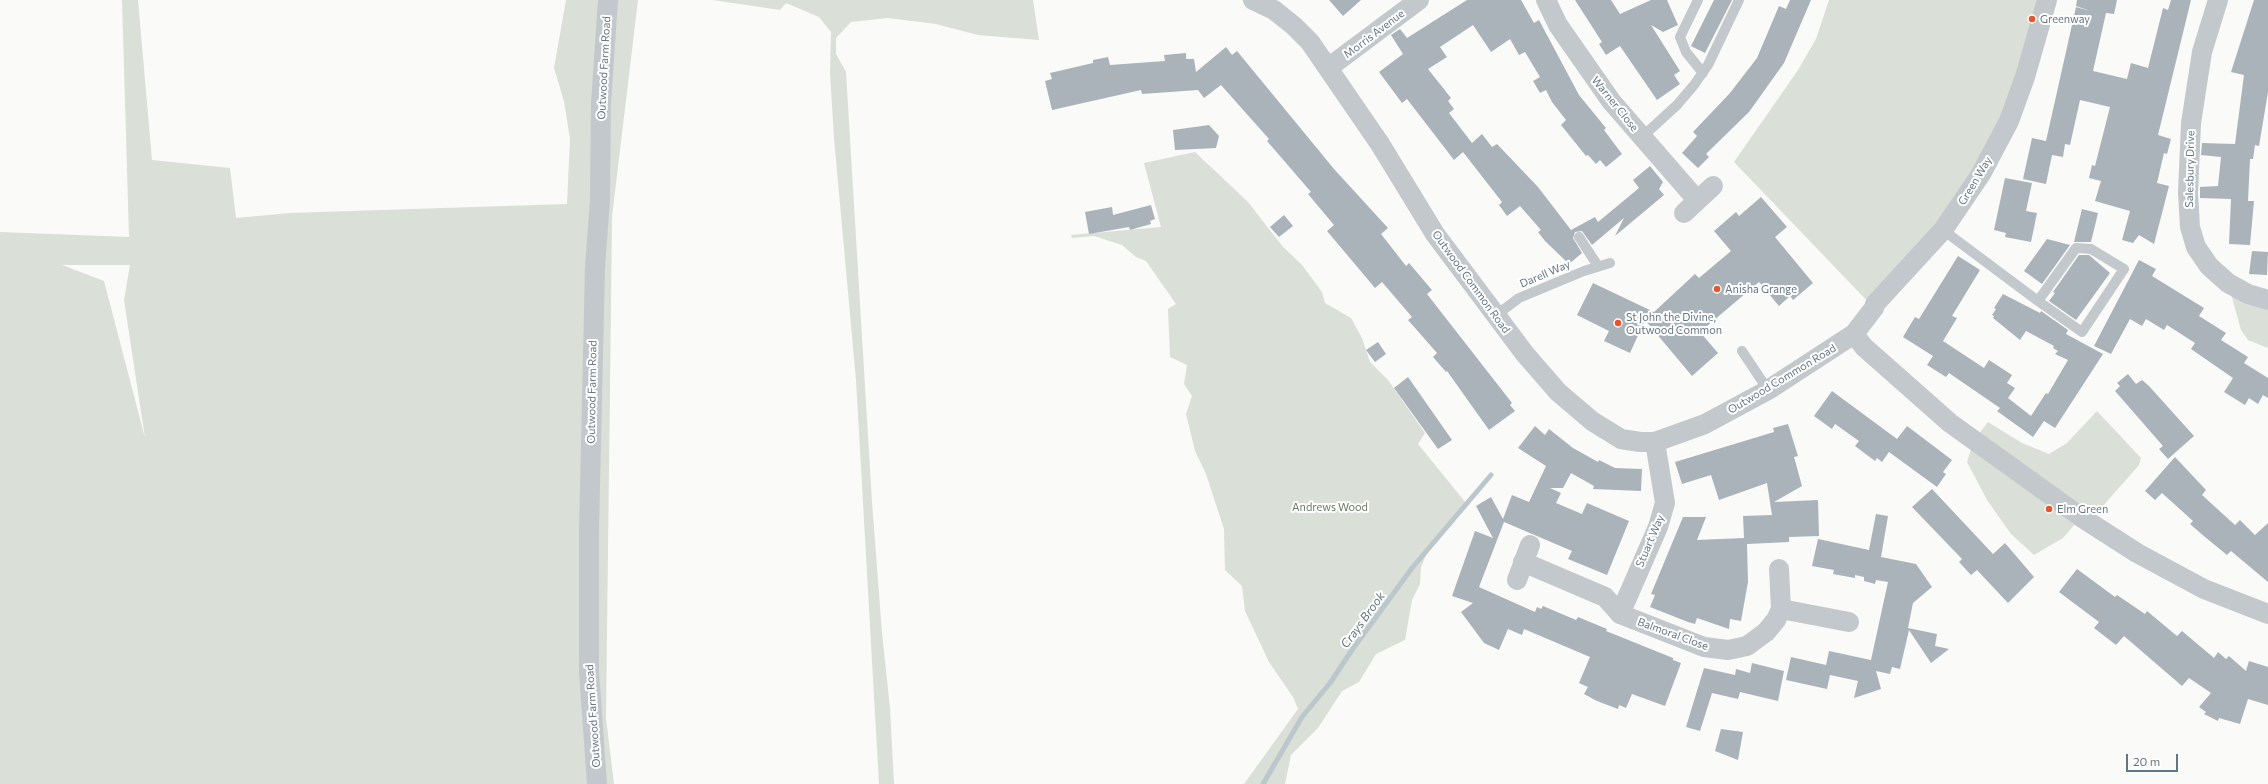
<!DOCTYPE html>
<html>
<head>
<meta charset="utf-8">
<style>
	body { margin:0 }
	#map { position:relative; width:2268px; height:784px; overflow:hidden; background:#fafaf8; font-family:Commissioner,sans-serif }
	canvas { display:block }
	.scale { position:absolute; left:2126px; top:754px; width:52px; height:18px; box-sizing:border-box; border:2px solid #657683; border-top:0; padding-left:5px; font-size:12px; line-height:14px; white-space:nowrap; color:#657683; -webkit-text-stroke:3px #fff; paint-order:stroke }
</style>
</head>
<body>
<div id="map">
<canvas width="2268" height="784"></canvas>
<div class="scale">20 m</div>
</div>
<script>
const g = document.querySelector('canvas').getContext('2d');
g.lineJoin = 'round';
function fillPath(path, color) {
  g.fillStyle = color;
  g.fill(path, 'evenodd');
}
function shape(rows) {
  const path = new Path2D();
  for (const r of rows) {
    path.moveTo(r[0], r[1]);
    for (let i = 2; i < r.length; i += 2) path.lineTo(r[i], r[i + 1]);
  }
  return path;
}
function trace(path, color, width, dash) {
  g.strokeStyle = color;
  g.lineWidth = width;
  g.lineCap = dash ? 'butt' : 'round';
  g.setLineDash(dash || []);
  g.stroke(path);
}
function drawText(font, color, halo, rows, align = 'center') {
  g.font = font + ' Commissioner,sans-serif';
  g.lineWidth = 4;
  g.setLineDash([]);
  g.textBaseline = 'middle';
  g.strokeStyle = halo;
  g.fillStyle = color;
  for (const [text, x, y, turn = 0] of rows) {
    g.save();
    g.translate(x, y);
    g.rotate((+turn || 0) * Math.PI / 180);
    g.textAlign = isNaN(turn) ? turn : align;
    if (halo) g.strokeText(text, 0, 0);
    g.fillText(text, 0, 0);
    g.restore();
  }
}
fillPath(shape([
	[122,0,138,0,152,160,230,168,236,218,290,213,567,204,570,139,564,101,554,68,566,0,638,0,612,217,606,718,614,784,0,784,0,232,129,237],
	[62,265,130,265,124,300,145,438,104,281],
	[713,0,1033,0,1039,40,978,35,936,24,888,18,851,22,836,38,836,54,846,72,872,502,882,633,890,708,894,784,879,784,856,380,834,138,830,73,831,32,819,17,786,3,780,10],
	[1829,0,2047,0,1981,174,1874,308,1734,162,1798,70,1816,39],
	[1195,152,1248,202,1283,247,1302,265,1322,292,1325,303,1351,318,1362,338,1370,362,1388,380,1425,433,1418,444,1466,503,1430,546,1421,567,1420,584,1412,600,1405,640,1376,654,1359,682,1342,691,1318,728,1291,755,1285,784,1244,784,1298,709,1293,697,1269,662,1245,611,1242,586,1225,570,1224,529,1206,474,1195,451,1186,414,1192,396,1184,384,1187,365,1170,357,1168,309,1176,304,1146,261,1136,257,1122,245,1094,236,1072,238,1071,235,1161,227,1144,163],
	[2228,283,2268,300,2268,348,2248,340,2241,330],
	[2097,411,2141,458,2139,465,2089,522,2081,517,2063,538,2034,555,2011,534,1987,500,1967,462,1974,440,1988,422,2022,443,2049,454,2067,443]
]), '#dadfd7');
trace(shape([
	[1263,784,1302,717,1330,683,1352,650,1412,568,1491,475]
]), '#bbc7cb', 5);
fillPath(shape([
	[1329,0,1361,0,1343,16],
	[1467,0,1521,0,1534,23,1539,20,1579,95,1606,128,1604,130,1622,154,1606,167,1600,160,1596,164,1588,155,1586,156,1561,125,1566,120,1552,102,1546,90,1540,93,1533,81,1540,77,1525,52,1519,55,1510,39,1491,52,1473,25,1440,47,1447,57,1428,69,1451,98,1448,101,1454,109,1449,113,1472,143,1482,134,1492,147,1497,144,1538,187,1571,230,1595,217,1598,222,1639,188,1633,180,1650,166,1663,182,1659,189,1664,195,1615,236,1624,218,1592,245,1582,231,1575,232,1573,238,1582,253,1569,264,1545,241,1538,232,1541,230,1520,206,1507,216,1499,205,1502,202,1463,152,1454,160,1407,99,1402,103,1379,72,1403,54,1391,35,1400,29,1407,38],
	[1575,0,1611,0,1620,14,1651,0,1667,0,1678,25,1663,32,1651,25,1680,71,1674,75,1680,84,1657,100,1620,46,1606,55,1599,44,1602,42],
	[1714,0,1732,0,1705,53,1691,46],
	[1790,0,1811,0,1784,63,1749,112,1706,154,1709,157,1698,168,1682,153,1697,136,1693,132,1730,93,1757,58,1779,6,1786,9],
	[2077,0,2117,0,2114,14,2106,13,2093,71,2127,79,2131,63,2148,68,2163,8,2168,10,2171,0,2191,0,2158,135,2171,139,2167,154,2164,153,2157,183,2169,186,2154,244,2139,235,2133,243,2122,240,2130,211,2095,201,2101,181,2089,178,2092,165,2095,166,2110,107,2080,100,2070,145,2065,144,2063,157,2052,155,2046,184,2023,179,2032,138,2046,141,2076,7,2090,11,2076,6],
	[2254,0,2268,0,2268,92,2259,146,2255,145,2253,159,2250,159,2248,201,2254,201,2250,245,2229,244,2231,199,2200,198,2200,187,2218,186,2221,157,2201,155,2202,143,2235,144,2244,75,2231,72],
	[1226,47,1232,55,1237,51,1334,169,1388,228,1381,234,1406,266,1409,263,1432,290,1427,294,1512,403,1510,405,1515,411,1489,430,1447,371,1446,372,1433,357,1437,353,1408,320,1412,317,1382,282,1375,288,1327,231,1334,225,1308,194,1311,192,1267,141,1269,139,1221,85,1204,98,1198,90,1142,94,1141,90,1052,110,1045,81,1052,79,1050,73,1093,63,1093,60,1108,57,1110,65,1165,61,1164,55,1186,53,1186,59,1194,59,1196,72],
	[1209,125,1219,136,1216,148,1175,150,1173,130],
	[2005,178,2032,183,2026,211,2037,213,2031,242,2005,237,2006,233,1994,230],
	[1761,197,1787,227,1775,237,1813,283,1793,300,1790,296,1779,306,1759,282,1700,332,1718,353,1692,376,1645,320,1630,353,1604,341,1609,331,1577,315,1593,283,1654,312,1695,274,1699,278,1731,251,1714,231,1736,212,1739,216],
	[1151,205,1155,219,1150,221,1151,224,1130,230,1129,227,1089,234,1085,212,1112,207,1113,215],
	[2082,209,2098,213,2091,242,2074,242],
	[1284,215,1293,226,1279,237,1270,227],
	[2047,239,2070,245,2042,284,2024,271],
	[2252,251,2268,252,2267,275,2249,274],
	[2079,255,2089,255,2110,273,2076,320,2049,301,2055,293,2053,292],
	[1958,256,1980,270,1952,316,1957,318,1943,341,1984,368,1989,360,2012,375,2007,383,2015,388,2008,398,2031,416,2046,393,2048,394,2068,360,2055,354,2058,351,2053,348,2054,346,2026,331,2020,340,1993,318,1994,316,1992,315,1996,309,1994,308,2003,294,2040,313,2041,311,2068,330,2066,334,2103,354,2055,428,2044,421,2033,437,1997,411,2000,408,1949,373,1946,377,1927,365,1933,356,1903,337,1915,317,1919,319],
	[2139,260,2156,269,2152,276,2204,308,2199,316,2226,333,2221,340,2248,357,2244,363,2268,378,2268,398,2263,395,2258,404,2249,398,2245,405,2224,392,2233,378,2191,349,2195,343,2167,325,2164,330,2146,319,2142,326,2130,319,2111,354,2094,346],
	[1378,342,1386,354,1375,362,1366,350],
	[2128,374,2136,384,2142,380,2149,386,2194,436,2168,459,2159,449,2163,446,2115,391,2120,386,2117,383],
	[1408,377,1452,440,1438,449,1394,388],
	[1832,391,1897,439,1907,426,1952,460,1943,472,1946,474,1937,487,1889,452,1882,462,1877,458,1875,461,1855,446,1859,441,1835,424,1832,429,1814,416],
	[1788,424,1798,456,1794,457,1802,486,1774,502,1818,500,1819,536,1789,537,1789,542,1747,544,1748,582,1741,621,1730,619,1729,629,1697,618,1695,624,1688,622,1650,607,1655,595,1651,594,1683,517,1706,517,1697,540,1744,538,1743,516,1772,515,1767,483,1719,500,1711,475,1682,484,1675,462,1774,432,1773,428],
	[1535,426,1545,435,1549,429,1573,448,1598,462,1599,460,1615,468,1642,469,1641,491,1593,489,1594,486,1571,473,1563,488,1550,488,1561,493,1556,503,1582,514,1587,503,1629,521,1607,575,1568,559,1572,551,1504,522,1479,587,1535,612,1537,607,1541,609,1543,606,1576,620,1578,617,1607,629,1606,631,1673,658,1673,660,1681,663,1665,706,1632,694,1626,708,1619,705,1618,709,1597,701,1584,694,1588,687,1579,683,1590,657,1524,629,1522,635,1508,629,1499,650,1484,643,1461,612,1473,603,1452,596,1475,531,1493,538,1476,506,1491,497,1503,519,1512,495,1529,502,1546,466,1518,448],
	[2175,457,2206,490,2202,495,2235,525,2240,520,2255,535,2268,523,2268,582,2231,551,2227,555,2205,537,2190,524,2193,521,2162,493,2155,500,2145,491],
	[1932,489,1993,554,2005,543,2034,577,2008,603,1977,570,1971,575,1959,562,1962,559,1912,507],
	[1876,514,1888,516,1881,557,1916,564,1932,587,1913,603,1908,628,1937,634,1935,646,1949,649,1931,663,1909,630,1900,669,1892,667,1890,674,1876,671,1881,689,1854,698,1858,681,1830,675,1827,689,1786,680,1791,657,1826,665,1829,651,1871,660,1888,582,1876,580,1875,584,1864,581,1864,577,1855,575,1855,578,1833,574,1834,570,1812,566,1818,539,1869,550],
	[2077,569,2115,597,2117,595,2145,614,2147,611,2177,636,2182,631,2214,658,2218,652,2226,659,2229,656,2246,671,2249,661,2268,667,2268,705,2248,699,2240,724,2219,718,2218,721,2204,714,2206,712,2199,707,2211,693,2189,678,2182,686,2124,636,2116,645,2094,628,2099,622,2059,592],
	[1752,663,1784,671,1778,701,1740,692,1738,699,1712,693,1700,731,1686,727,1704,668,1735,675,1736,669,1750,673],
	[1721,729,1743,732,1738,760,1715,751]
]), '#aab3b9');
trace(shape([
	[1698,0,1680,37,1686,52,1703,73],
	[1642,137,1677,105,1694,85,1708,65,1739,0],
	[1943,230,2038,301,2082,332,2124,269,2091,249,2076,248,2038,301],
	[1579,237,1598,266],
	[1495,316,1519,298,1584,271,1610,263],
	[1742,351,1768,390]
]), '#c3c8cc', 10);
trace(shape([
	[1253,0,1274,10,1294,26,1310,42,1380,144,1435,234,1525,354,1558,392,1592,421,1621,439,1640,442,1655,442,1705,424,1768,390,1854,334,1874,308,1875,304,1943,230,1981,174,2009,121,2025,77,2047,0],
	[1546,0,1558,25,1611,101,1697,200],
	[2218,0,2202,52,2191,123,2188,193,2190,227,2196,247,2209,266,2228,283,2248,294,2268,300],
	[1328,68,1419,0],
	[1684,213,1713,186],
	[1854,334,1864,347,1950,423,2081,517,2137,553,2204,589,2268,614],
	[1523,562,1605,597,1620,614,1704,647,1728,650,1747,646,1766,632,1776,620,1781,609,1779,569],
	[1517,580,1530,545],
	[1781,609,1849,622],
	[1620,614,1658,527,1665,503,1655,442],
	[597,784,589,672,589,531,595,267,600,200,601,103,608,0]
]), '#c3c8cc', 20);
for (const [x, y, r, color] of [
	[2032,19,4,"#e4572e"],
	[1717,289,4,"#e4572e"],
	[1618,323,4,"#e4572e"],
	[2049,509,4,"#e4572e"]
]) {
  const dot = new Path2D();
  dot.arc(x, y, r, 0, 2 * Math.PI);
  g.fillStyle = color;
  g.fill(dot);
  trace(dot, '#fff', 1.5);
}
drawText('11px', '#657683', '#fff', [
	["Greenway",2040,19],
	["Anisha Grange",1725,289],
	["St John the Divine,",1626,317],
	["Outwood Common",1626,330],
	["Elm Green",2057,509]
], 'left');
drawText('11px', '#657683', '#fff', [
	["Morris Avenue",1374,34,-37],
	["Outwood Farm Road",604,68,-87],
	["Warner Close",1615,104,51],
	["Salesbury Drive",2190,169,-89],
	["Green Way",1975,181,-59],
	["Darell Way",1545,274,-23],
	["Outwood Common Road",1471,282,54],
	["Outwood Common Road",1782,379,-31],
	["Outwood Farm Road",592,392,-89],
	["Stuart Way",1650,541,-67],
	["Balmoral Close",1673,634,20],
	["Outwood Farm Road",593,716,-94]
]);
drawText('11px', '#687a64', '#fff', [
	["Andrews Wood",1330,507]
]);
drawText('italic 12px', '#60757c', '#fff', [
	["Crays Brook",1363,620,-54]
]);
</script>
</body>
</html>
